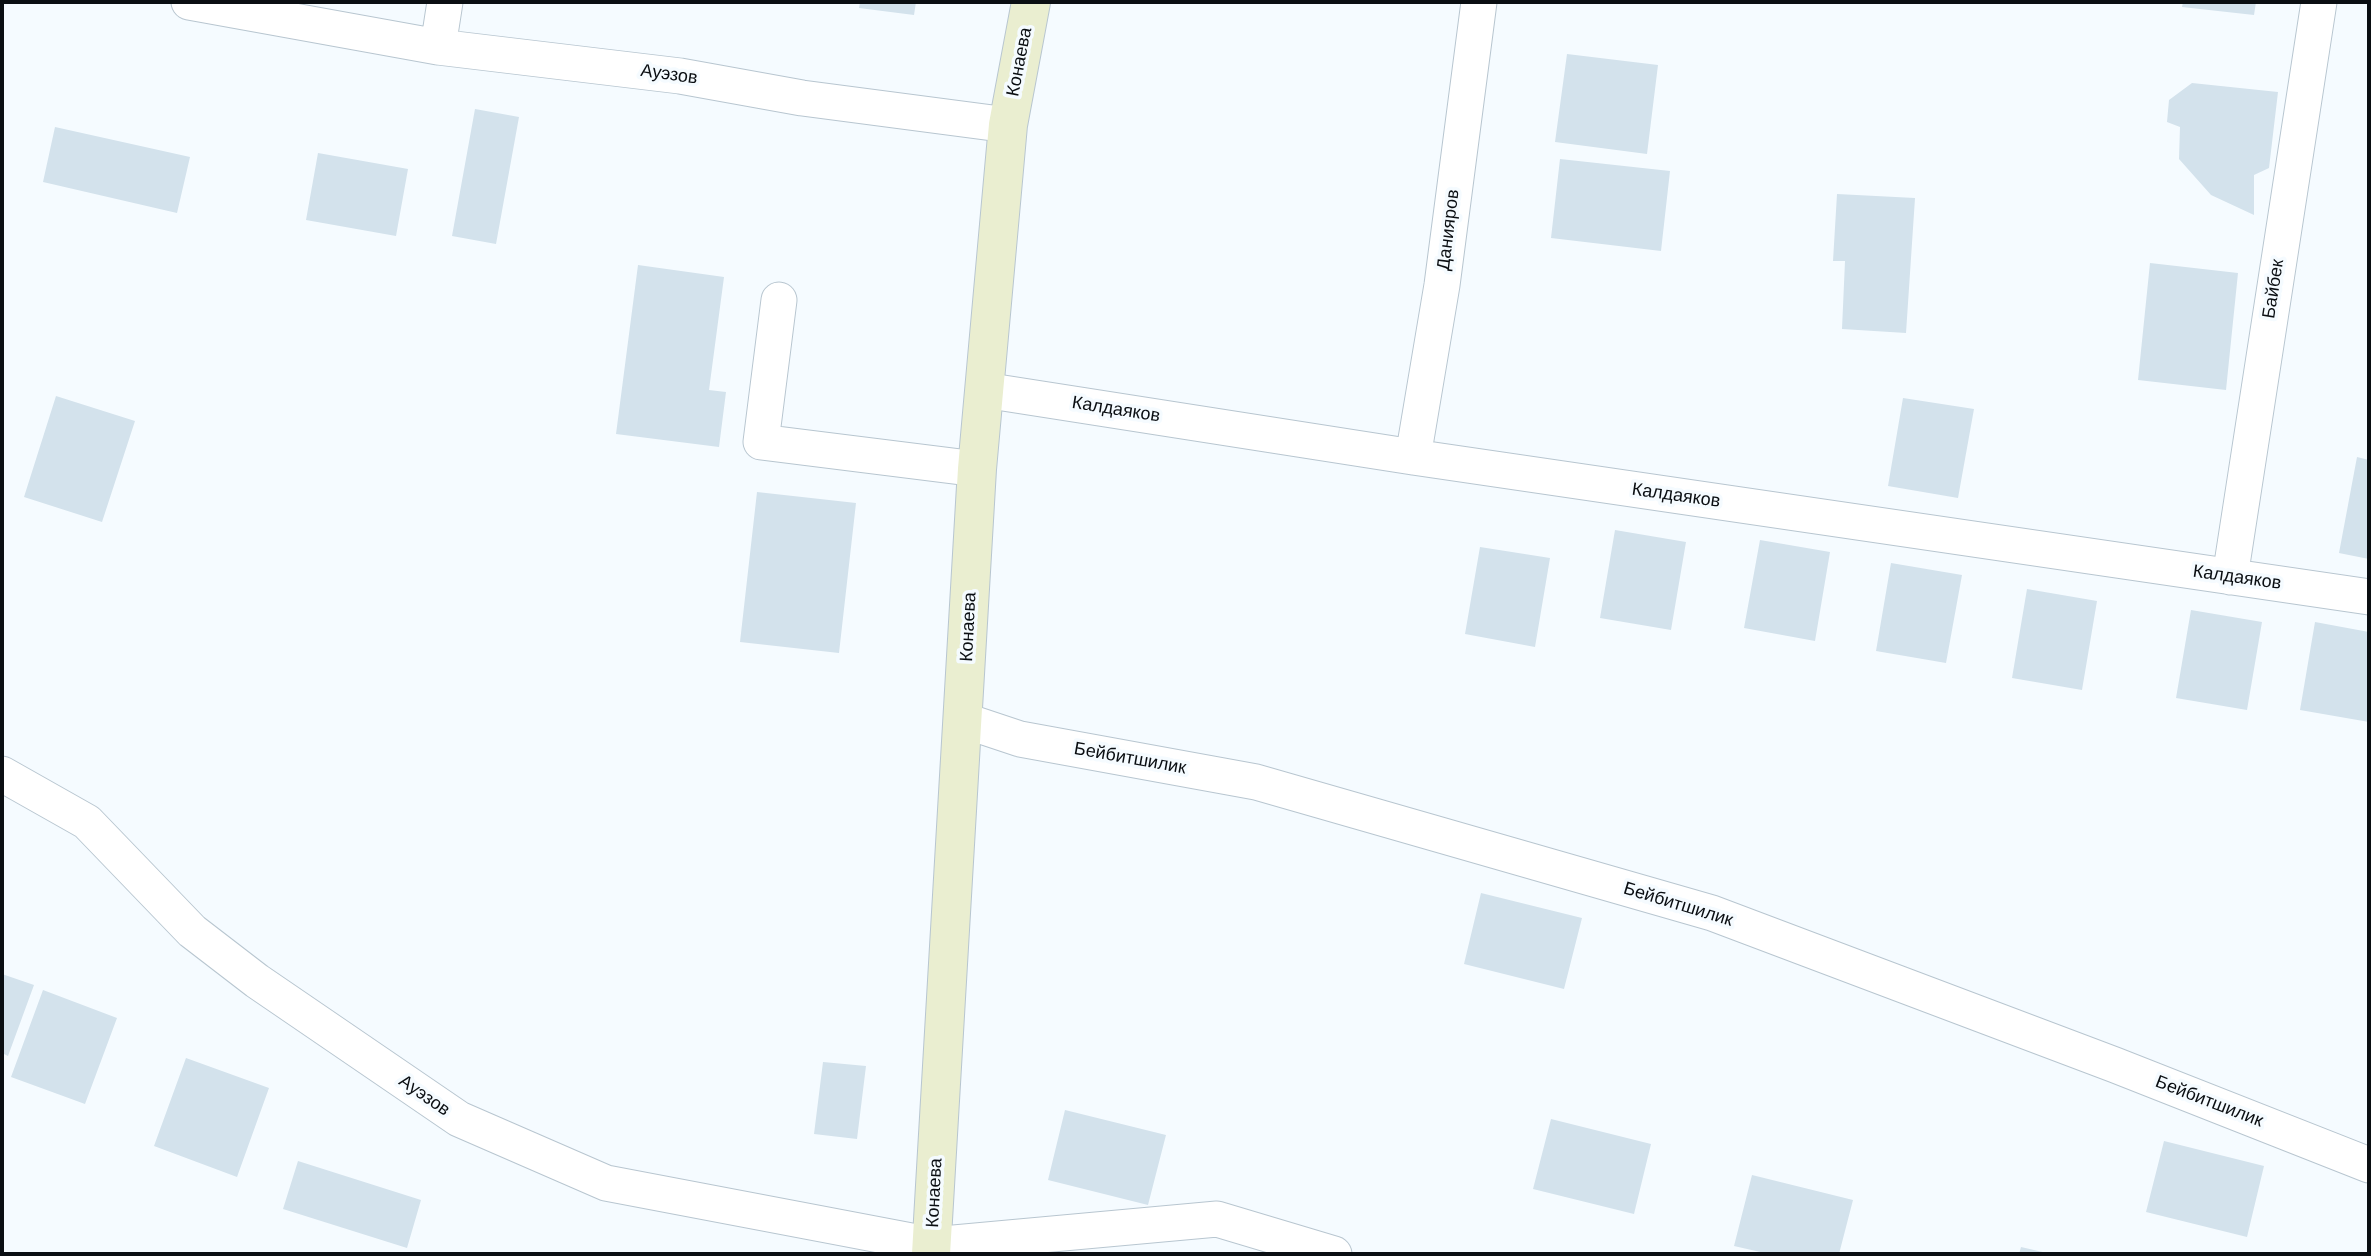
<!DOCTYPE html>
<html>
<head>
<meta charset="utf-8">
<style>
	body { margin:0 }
	#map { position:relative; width:2371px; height:1256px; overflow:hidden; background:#f5fbff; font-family:"DM Sans",sans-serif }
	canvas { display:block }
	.frame { position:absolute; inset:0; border:4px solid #0a0e12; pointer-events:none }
</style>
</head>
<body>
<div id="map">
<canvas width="2371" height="1256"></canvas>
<div class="frame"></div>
</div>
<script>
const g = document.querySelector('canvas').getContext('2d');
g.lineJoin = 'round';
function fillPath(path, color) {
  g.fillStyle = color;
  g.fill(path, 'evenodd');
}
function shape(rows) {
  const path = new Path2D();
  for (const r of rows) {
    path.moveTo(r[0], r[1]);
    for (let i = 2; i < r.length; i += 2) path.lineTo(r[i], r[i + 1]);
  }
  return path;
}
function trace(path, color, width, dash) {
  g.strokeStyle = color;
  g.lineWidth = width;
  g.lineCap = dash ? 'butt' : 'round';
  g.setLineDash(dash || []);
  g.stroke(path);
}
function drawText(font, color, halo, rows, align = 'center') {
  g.font = font + ' "DM Sans",sans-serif';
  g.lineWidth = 7;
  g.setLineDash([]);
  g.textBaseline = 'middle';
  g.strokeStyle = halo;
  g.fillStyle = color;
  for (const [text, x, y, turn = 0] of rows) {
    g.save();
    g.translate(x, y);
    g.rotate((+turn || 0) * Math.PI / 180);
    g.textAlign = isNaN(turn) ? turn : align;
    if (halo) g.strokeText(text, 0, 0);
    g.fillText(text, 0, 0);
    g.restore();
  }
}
fillPath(shape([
	[860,2,916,2,914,15,859,8],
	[2183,2,2256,2,2254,15,2182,7],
	[1567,54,1658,65,1647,154,1555,142],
	[2192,83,2278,92,2269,168,2254,175,2254,215,2211,195,2179,159,2180,127,2167,122,2169,100],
	[475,109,519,117,496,244,452,236],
	[55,127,190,157,177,213,43,182],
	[318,153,408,169,396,236,306,220],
	[1560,159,1670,171,1661,251,1551,238],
	[1837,194,1915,198,1906,333,1842,329,1845,261,1833,261],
	[2150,263,2238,273,2226,390,2138,380],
	[638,265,724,277,709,390,726,392,719,447,616,434],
	[56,396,135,421,102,522,24,497],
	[1903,398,1974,409,1958,498,1888,486],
	[2357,457,2369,460,2369,559,2339,553],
	[757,492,856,503,839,653,740,642],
	[1615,530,1686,542,1671,630,1600,618],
	[1760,540,1830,552,1815,641,1744,628],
	[1480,547,1550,558,1535,647,1465,634],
	[1891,563,1962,575,1946,663,1876,651],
	[2027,589,2097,601,2082,690,2012,678],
	[2191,610,2262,622,2247,710,2176,698],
	[2315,622,2369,632,2369,722,2300,710],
	[1481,893,1582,918,1564,989,1464,964],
	[2,974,34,985,8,1056,2,1053],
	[43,990,117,1018,85,1104,11,1077],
	[186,1058,269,1088,237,1177,154,1146],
	[823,1062,866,1066,857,1139,814,1134],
	[1065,1110,1166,1135,1148,1205,1048,1180],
	[1551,1119,1651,1144,1634,1214,1533,1189],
	[2164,1141,2264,1166,2247,1237,2146,1212],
	[298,1161,421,1200,407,1248,283,1209],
	[1752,1175,1853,1200,1839,1254,1769,1254,1734,1246],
	[2021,1247,2047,1253,2046,1254,2019,1254]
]), '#d3e2ec');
const street = shape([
	[189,2,438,47,680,76,802,98,1008,125],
	[438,47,445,2],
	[779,300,761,442,977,469],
	[984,390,1413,457,2369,597],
	[1413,457,1442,285,1479,2],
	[2230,577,2319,2],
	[963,720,1020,739,1256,782,1712,913,2115,1065,2369,1165],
	[2,774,87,822,192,931,257,981,459,1119,606,1183,932,1245,1217,1219,1334,1254]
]);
const secondary = shape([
	[931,1254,977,469,1008,125,1031,2]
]);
trace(street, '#b8c6d0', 37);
trace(secondary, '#b8c6d0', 40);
trace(street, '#fff', 35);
trace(secondary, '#eaeed0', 38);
drawText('18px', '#0a0e12', '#f5fbff', [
	["Конаева",1020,62,-79],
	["Ауэзов",669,75,8],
	["Данияров",1449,230,-83],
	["Байбек",2274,289,-81],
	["Калдаяков",1116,410,9],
	["Калдаяков",1676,496,8],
	["Калдаяков",2237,578,8],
	["Конаева",969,627,-87],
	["Бейбитшилик",1130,759,10],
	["Бейбитшилик",1678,905,17],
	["Ауэзов",424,1096,35],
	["Бейбитшилик",2209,1102,21],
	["Конаева",935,1193,-87]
]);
</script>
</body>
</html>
